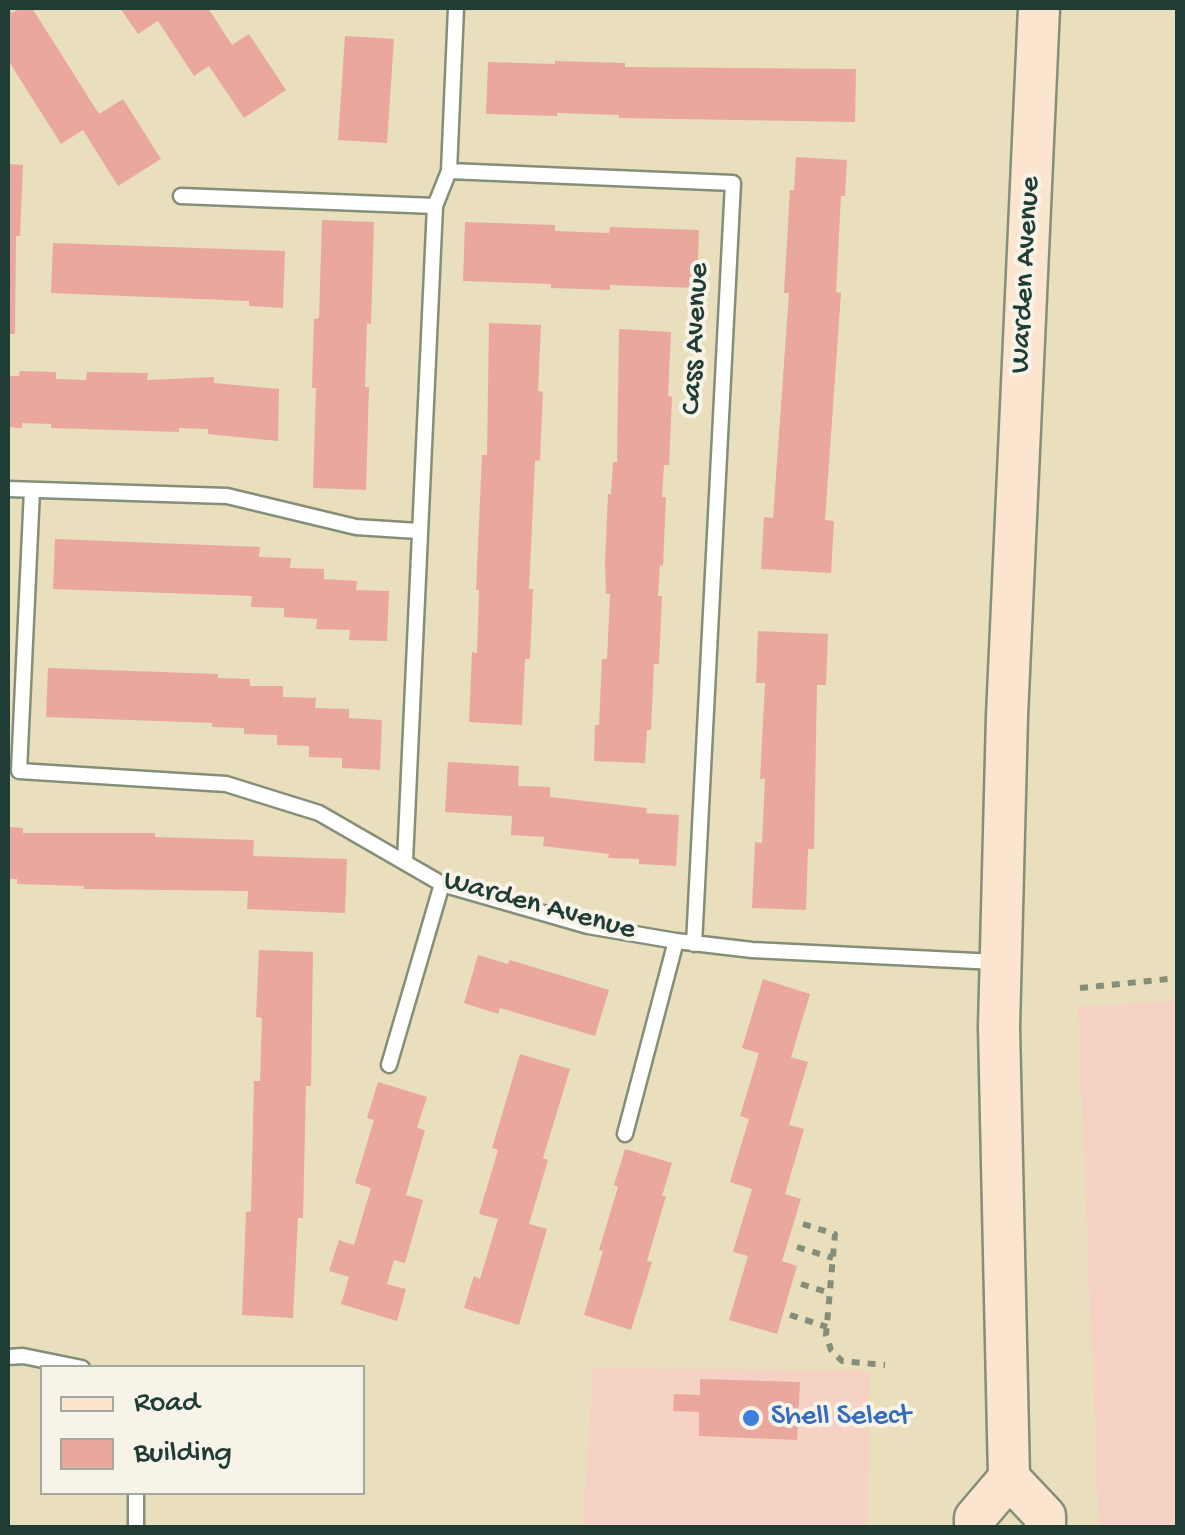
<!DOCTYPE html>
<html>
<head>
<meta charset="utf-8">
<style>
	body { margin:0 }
	#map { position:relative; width:1185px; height:1535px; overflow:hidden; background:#e9dfbc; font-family:"Gochi Hand",sans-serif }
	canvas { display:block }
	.frame { position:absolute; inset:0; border:10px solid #1f3d34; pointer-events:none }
	.legend { position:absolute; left:40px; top:1365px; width:325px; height:130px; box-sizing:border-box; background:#f7f3e8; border:2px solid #a1aaa0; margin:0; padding:12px 18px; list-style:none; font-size:30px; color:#1f3d34 }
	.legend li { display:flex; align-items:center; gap:20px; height:50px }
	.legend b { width:50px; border:2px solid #a1aaa0 }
</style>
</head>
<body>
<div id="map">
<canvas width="1185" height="1535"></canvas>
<div class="frame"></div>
<ul class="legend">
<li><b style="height:12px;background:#fce5cf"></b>Road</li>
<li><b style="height:28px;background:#e9a79e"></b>Building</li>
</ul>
</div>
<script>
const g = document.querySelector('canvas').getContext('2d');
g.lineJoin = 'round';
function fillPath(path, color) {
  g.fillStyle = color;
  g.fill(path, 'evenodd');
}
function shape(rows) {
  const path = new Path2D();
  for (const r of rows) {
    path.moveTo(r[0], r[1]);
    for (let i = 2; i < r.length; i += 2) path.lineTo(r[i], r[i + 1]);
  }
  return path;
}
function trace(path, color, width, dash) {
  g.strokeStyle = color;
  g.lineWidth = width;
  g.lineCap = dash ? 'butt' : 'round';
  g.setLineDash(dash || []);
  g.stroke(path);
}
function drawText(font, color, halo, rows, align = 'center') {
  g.font = font + ' "Gochi Hand",sans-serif';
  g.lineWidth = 8;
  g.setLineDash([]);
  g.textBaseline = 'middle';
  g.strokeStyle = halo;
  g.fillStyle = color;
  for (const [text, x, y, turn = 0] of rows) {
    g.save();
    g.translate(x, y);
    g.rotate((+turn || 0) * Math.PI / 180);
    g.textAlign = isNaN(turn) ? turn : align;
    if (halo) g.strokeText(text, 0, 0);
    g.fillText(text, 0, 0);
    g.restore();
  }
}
fillPath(shape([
	[1177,1001,1177,1527,1099,1527,1078,1007],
	[593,1368,870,1371,867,1527,583,1528]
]), '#f5d2c3');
fillPath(shape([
	[8,8,12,13,21,8,32,8,99,114,123,99,161,159,118,186,83,130,61,144,8,60],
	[120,8,208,8,232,45,249,34,286,90,244,118,209,66,194,76,158,21,138,34],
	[345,36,394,39,387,143,338,140],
	[555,61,625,63,625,67,856,69,855,122,619,118,619,115,557,113,557,116,486,114,488,62,555,64],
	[796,157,847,160,845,196,841,196,836,292,841,293,825,520,834,521,831,573,761,569,764,517,773,518,789,293,784,293,790,190,794,190],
	[8,164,23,165,20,236,16,236,15,334,8,334],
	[322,220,374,222,371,324,367,323,365,387,369,387,366,490,313,488,316,388,312,388,314,319,319,318],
	[465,222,555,225,555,231,609,233,610,227,699,230,697,288,610,285,610,290,551,288,551,284,463,281],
	[53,243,285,251,283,308,249,306,249,301,51,293],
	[489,323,541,325,538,391,543,392,540,460,535,461,529,589,533,589,530,659,525,659,522,725,469,722,472,652,477,653,479,590,476,590,482,455,487,455],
	[619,329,671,332,668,396,672,397,669,465,664,465,662,497,666,497,663,566,660,565,658,596,662,596,659,664,654,664,651,730,647,730,645,763,594,761,595,725,599,725,602,659,607,659,610,594,606,594,605,562,608,494,611,494,613,462,617,462],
	[20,371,56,372,56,379,86,380,87,372,148,373,147,380,214,377,214,383,279,389,278,441,208,434,208,429,179,428,179,432,51,428,51,424,22,423,22,428,8,427,8,376,19,376],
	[55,539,260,547,259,557,291,558,290,568,324,569,324,579,357,581,356,590,389,591,387,641,349,640,350,630,316,629,317,619,284,617,284,608,251,607,252,596,53,589],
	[758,631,828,634,826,685,817,685,814,849,808,849,806,910,752,908,755,842,762,843,765,778,760,779,765,683,756,683],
	[48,668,218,674,218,678,250,679,250,686,283,686,283,697,316,698,315,708,349,709,349,718,382,720,380,770,342,768,342,758,309,757,309,746,277,745,277,735,244,734,244,728,212,727,212,723,46,717],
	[448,762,519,766,518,786,550,787,550,797,647,808,646,813,679,815,676,866,639,864,639,859,608,858,609,854,543,846,544,837,511,835,512,816,445,812],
	[8,827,23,828,23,833,155,833,155,837,254,840,253,856,347,859,345,913,247,909,248,891,83,889,84,886,17,884,17,879,8,879],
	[259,950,313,952,311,1086,306,1086,303,1218,298,1218,293,1318,242,1315,246,1212,251,1211,254,1081,260,1081,262,1018,256,1017],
	[478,955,508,964,510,960,609,990,595,1036,500,1008,498,1014,464,1003],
	[763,979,810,994,791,1057,808,1062,789,1125,804,1129,785,1194,801,1199,782,1261,797,1266,777,1334,729,1320,748,1256,733,1252,752,1189,730,1182,749,1119,740,1116,759,1053,742,1048],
	[520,1054,570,1069,543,1158,548,1160,529,1224,547,1229,519,1325,464,1308,474,1276,480,1279,498,1219,479,1214,498,1150,492,1148],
	[378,1082,427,1097,417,1128,425,1130,406,1195,423,1200,405,1263,394,1260,387,1284,406,1289,397,1321,341,1304,349,1277,329,1271,339,1240,354,1245,371,1188,355,1183,374,1120,367,1118],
	[625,1149,672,1163,662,1196,666,1196,647,1261,652,1262,631,1330,584,1315,603,1251,599,1250,618,1187,614,1185],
	[700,1379,800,1382,797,1440,699,1436,699,1412,673,1411,674,1394,700,1395]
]), '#e9a79e');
const lane = shape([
	[449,171,733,183,694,944],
	[181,196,435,206],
	[8,489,227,496,356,527,418,531],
	[32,490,19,771,226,784,319,813,442,884,588,926,676,941,752,950,996,962],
	[405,861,435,206,449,171,456,8],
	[389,1065,442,884],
	[625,1134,676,941],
	[8,1357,23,1356,82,1368],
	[136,1528,136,1492]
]);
const secondary = shape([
	[1009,1478,1045,1516,1045,1528],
	[975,1528,975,1518,1009,1478,999,1027,1007,716,1039,8]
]);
trace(lane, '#848e78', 19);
trace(secondary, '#848e78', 45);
trace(shape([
	[1080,988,1178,978],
	[803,1224,835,1234,826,1335,831,1350,842,1361,885,1365],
	[797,1247,833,1258],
	[801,1284,830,1293],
	[790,1315,827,1327]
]), '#848e78', 6, [8, 8]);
trace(lane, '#fff', 14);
trace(secondary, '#fce5cf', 40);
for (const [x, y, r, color] of [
	[751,1418,10,"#3f7fe0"]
]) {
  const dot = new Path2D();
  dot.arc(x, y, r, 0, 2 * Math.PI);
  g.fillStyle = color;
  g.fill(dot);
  trace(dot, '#f7f3e8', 4);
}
drawText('30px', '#1f3d34', '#f7f3e8', [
	["Warden Avenue",1027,275,-87],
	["Cass Avenue",697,339,-87],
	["Warden Avenue",539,907,15]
]);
drawText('30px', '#366cbe', '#f7f3e8', [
	["Shell Select",771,1418]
], 'left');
</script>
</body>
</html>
